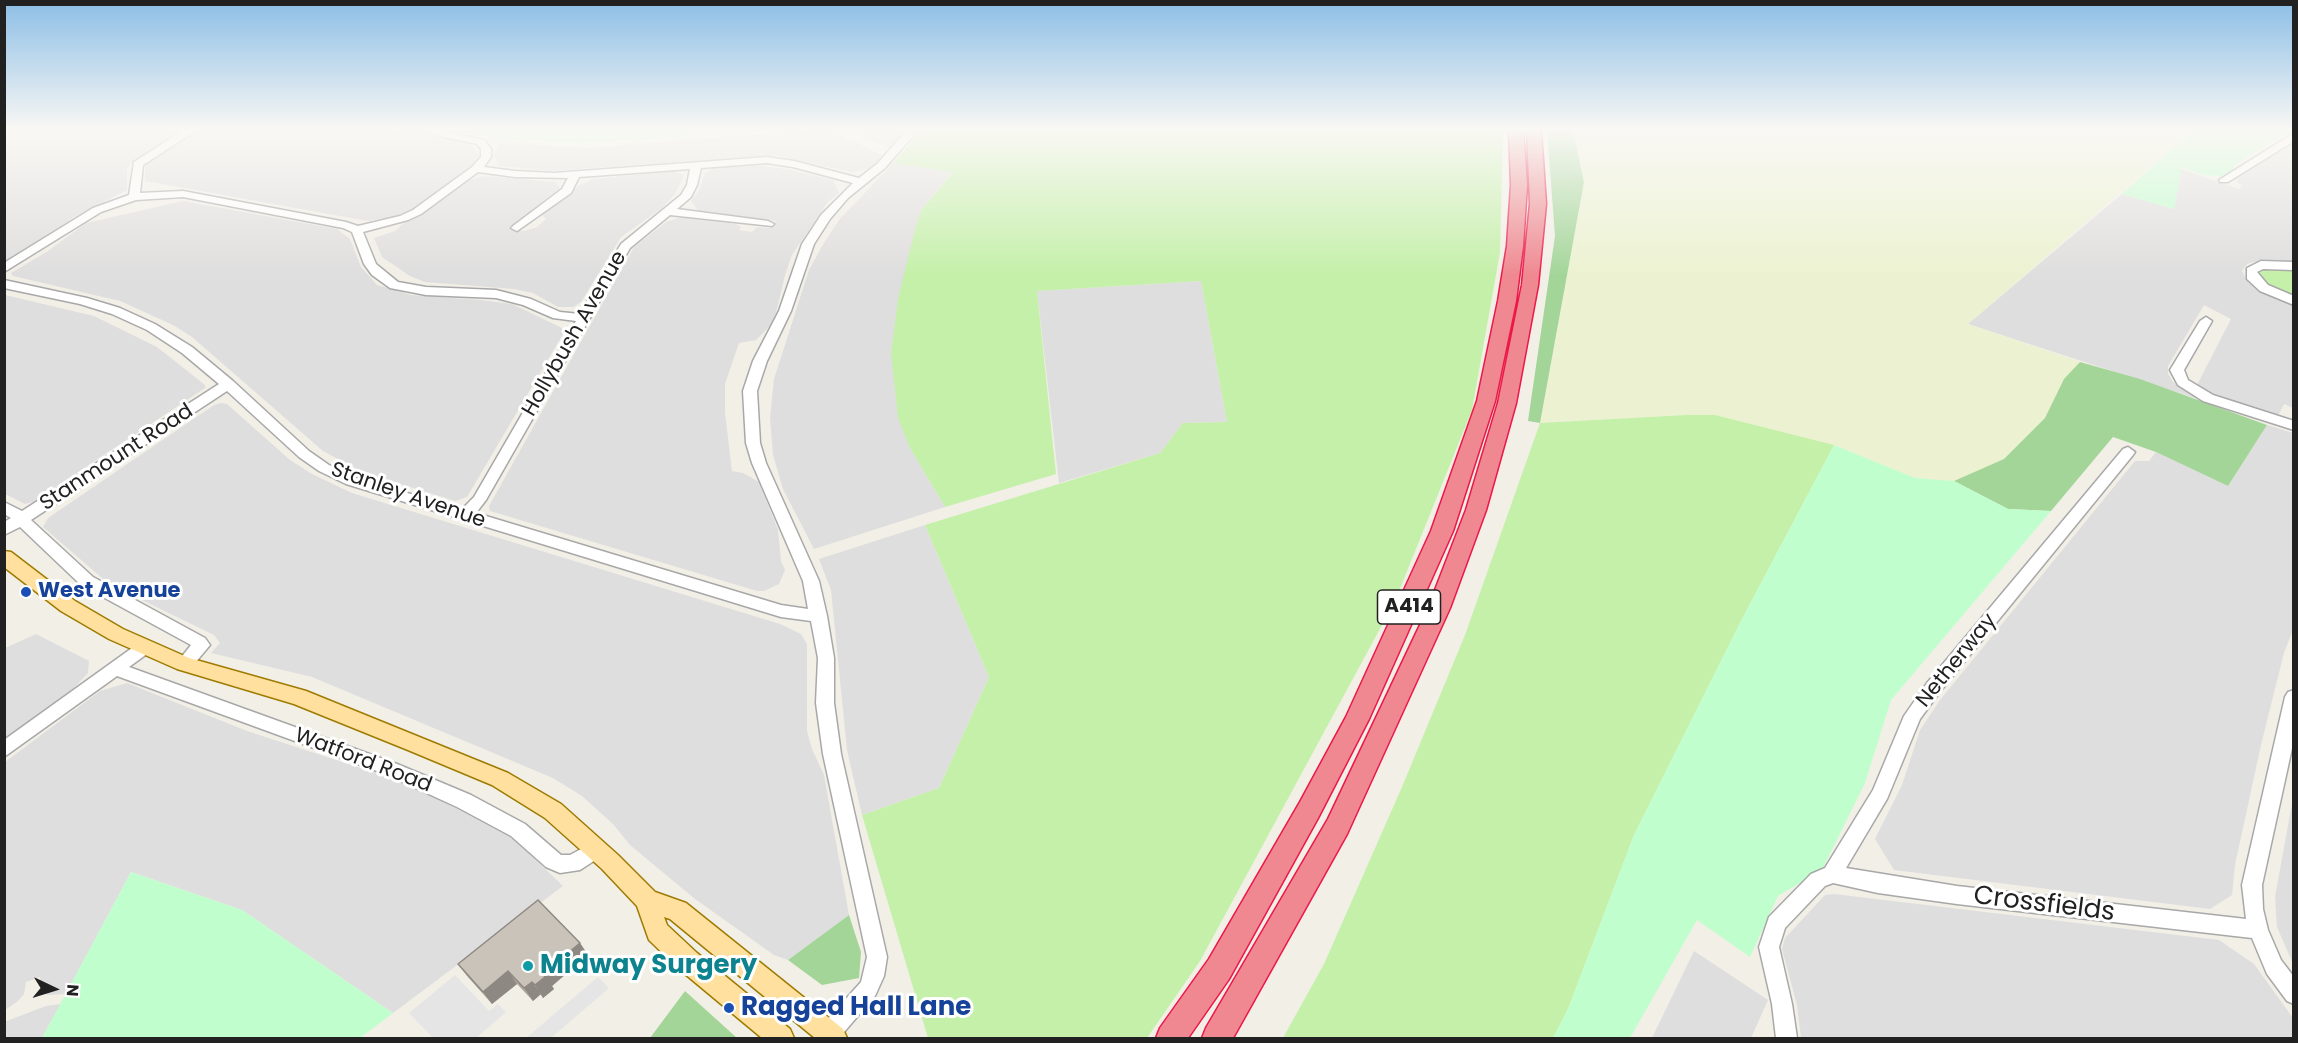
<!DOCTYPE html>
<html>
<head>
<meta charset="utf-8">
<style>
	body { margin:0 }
	#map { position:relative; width:2298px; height:1043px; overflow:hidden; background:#f2efe7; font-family:Poppins,sans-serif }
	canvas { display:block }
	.frame { position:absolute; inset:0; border:6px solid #212121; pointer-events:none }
	.north { position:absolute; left:24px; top:959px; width:60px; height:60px; -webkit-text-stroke:4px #fff; paint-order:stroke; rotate:94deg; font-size:16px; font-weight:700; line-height:24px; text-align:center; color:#212121 }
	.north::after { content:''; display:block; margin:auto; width:21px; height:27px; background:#212121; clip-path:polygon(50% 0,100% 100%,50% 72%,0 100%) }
</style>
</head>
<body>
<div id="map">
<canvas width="2298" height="1043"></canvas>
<div class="frame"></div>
<div class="north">N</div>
</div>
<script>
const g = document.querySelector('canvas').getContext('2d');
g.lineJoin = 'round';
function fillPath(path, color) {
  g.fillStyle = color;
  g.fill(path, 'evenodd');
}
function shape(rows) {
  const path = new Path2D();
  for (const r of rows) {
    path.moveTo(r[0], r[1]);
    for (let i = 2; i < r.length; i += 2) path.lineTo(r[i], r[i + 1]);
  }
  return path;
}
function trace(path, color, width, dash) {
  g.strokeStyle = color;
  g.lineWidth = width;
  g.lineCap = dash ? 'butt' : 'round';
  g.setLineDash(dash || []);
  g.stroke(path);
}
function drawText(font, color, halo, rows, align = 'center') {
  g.font = font + ' Poppins,sans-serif';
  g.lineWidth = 6;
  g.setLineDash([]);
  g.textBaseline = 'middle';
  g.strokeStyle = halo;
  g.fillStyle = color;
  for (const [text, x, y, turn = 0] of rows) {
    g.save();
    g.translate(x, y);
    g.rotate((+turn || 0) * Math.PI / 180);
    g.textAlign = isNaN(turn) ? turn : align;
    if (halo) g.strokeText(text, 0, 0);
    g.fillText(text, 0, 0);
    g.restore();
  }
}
fillPath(shape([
	[5,130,184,130,130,164,127,170,127,190,74,217,30,248,5,262],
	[199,130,391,130,468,142,475,148,479,155,472,165,414,209,392,217,368,221,145,181,145,165,148,160],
	[811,130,830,130,884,156,869,169,852,172,773,155,552,171,499,166,494,156,499,143,589,148],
	[846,130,910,130,892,149],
	[2293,143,2293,263,2253,262,2247,264,2242,271,2245,277,2256,288,2293,305,2293,408,2284,404,2278,416,2206,391,2197,385,2231,319,2204,305,2168,366,2168,374,2173,382,2198,399,1968,324,2122,194,2174,209,2181,169,2239,189,2242,186,2236,181,2238,178],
	[893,163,953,171,922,209,910,448,945,507,814,549,783,489,773,455,770,418,774,379,809,270,822,246,839,220],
	[755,165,786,169,833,180,839,193,828,202,792,255,785,275,776,313,770,326,756,340,739,343,725,384,725,413,732,471,743,473,759,482,778,530,781,561,785,570,779,584,764,591,757,591,490,511,489,506,634,247,666,222,681,217,736,224,741,227,739,230,752,232,757,227,770,228,776,221,698,211,691,201,699,190,705,173,714,167],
	[674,171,684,175,675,194,662,208,621,237,581,302,573,307,558,307,533,293,514,289,425,282,410,276,382,257,374,238,395,231,406,221,423,214,468,180,484,176,556,182,560,188,508,228,524,231,537,227,546,219,542,215,578,186,592,179],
	[183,201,337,229,350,239,361,267,377,285,411,295,481,300,512,304,562,328,563,334,467,497,455,501,362,472,323,451,192,337,173,325,120,301,13,276,11,273,48,251,86,223],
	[1201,281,1227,422,1183,423,1160,453,1059,483,1037,291],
	[5,295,94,316,157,347,205,385,205,388,33,502,25,504,5,494],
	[221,403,227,404,290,460,312,474,352,493,780,624,801,634,807,644,807,731,812,749,824,775,849,915,788,960,774,955,695,899,630,845,613,824,582,796,553,778,312,677,211,653,220,643,214,635,109,584,43,527,48,518,214,405],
	[2267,425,2293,433,2293,630,2284,653,2261,745,2235,865,2232,895,2210,909,1894,870,1875,839,1902,785,1920,730,1940,700,2135,461,2149,461,2156,452,2228,486],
	[925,525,989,677,939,788,862,815,847,750,831,590,819,559],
	[36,634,89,661,88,673,74,688,5,739,5,648],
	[127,683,247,731,379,774,425,792,515,840,563,886,393,1013,242,910,131,872,66,994,48,995,41,992,40,977,26,982,24,994,18,1001,5,1010,5,762,100,691],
	[2293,798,2293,964,2277,927,2275,897],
	[1834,894,2219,940,2254,964,2293,1018,2293,1038,1801,1038,1797,1005,1782,949,1785,938,1825,895],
	[1694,951,1768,1000,1751,1038,1652,1038],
	[61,1004,42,1038,5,1038,4,1022,46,1006]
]), '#dfdede');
fillPath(shape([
	[1573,130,2192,130,1968,324,2080,362,2045,418,2004,469,1954,481,1915,478,1834,445,1686,415,1540,423,1584,182]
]), '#ecf2d1');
fillPath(shape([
	[922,130,1503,130,1500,252,1472,410,1395,601,1200,961,1147,1038,928,1038,862,815,939,788,989,677,925,525,1160,453,1183,423,1227,422,1201,281,1037,291,1056,474,945,507,910,448,898,418,891,353,898,299,916,225,922,209,953,172,893,163],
	[2268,268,2293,270,2293,299,2270,290,2257,273,2261,270],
	[1686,415,1715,415,1834,445,1741,621,1634,835,1568,1009,1553,1038,1283,1038,1324,964,1402,787,1465,635,1540,423]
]), '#c4f0a9');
fillPath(shape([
	[1547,130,1573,130,1584,182,1540,423,1528,421,1555,236],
	[2080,362,2140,379,2267,425,2228,486,2156,452,2113,437,2051,511,2008,509,1954,481,2004,459,2045,418,2064,379],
	[849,915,861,952,859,978,822,985,788,960],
	[685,991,737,1038,650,1038]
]), '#a3d598');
fillPath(shape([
	[446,130,681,130,704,136,577,143,498,138],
	[2192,130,2293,130,2294,131,2272,141,2233,166,2233,170,2222,176,2204,175,2182,167,2174,209,2122,194],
	[1834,445,1915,478,1954,481,2008,509,2051,511,1891,700,1865,783,1822,870,1778,896,1750,957,1697,920,1630,1038,1553,1038,1568,1009,1634,835,1741,621],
	[131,872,242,910,393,1013,360,1038,42,1038]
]), '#c1fecd');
fillPath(shape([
	[455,975,489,1011,498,1004,506,1012,476,1038,433,1038,409,1013],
	[598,977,609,988,551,1038,526,1038]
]), '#e5e5e5');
const minor = shape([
	[184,130,197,130,143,165,140,193,183,191,346,222,358,226,400,216,413,210,472,167,481,157,481,149,477,144,413,130,436,130,484,140,491,149,491,157,484,167,515,171,554,173,767,157,794,161,859,178,877,164,907,130,918,130,885,168,848,198,830,219,814,244,791,311,767,361,757,391,760,443,766,463,819,581,827,616,834,658,834,703,841,754,887,957,884,976,875,996,839,1038,814,1038,817,1031,861,982,867,957,823,754,816,703,818,658,811,621,781,617,346,484,319,471,299,457,227,391,31,520,93,577,205,638,210,645,190,669,184,670,178,669,176,664,191,645,81,585,20,527,4,535,4,522,11,518,4,514,4,502,22,511,219,384,182,353,147,330,112,314,80,304,4,288,4,280,87,298,120,308,155,324,192,347,233,381,309,451,329,465,356,478,462,509,474,497,576,321,553,318,523,305,496,298,426,295,390,288,372,275,364,264,352,232,343,228,183,197,136,200,101,212,4,272,4,263,93,208,129,195,134,162,184,130],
	[767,163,793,167,853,183,821,215,802,244,779,311,753,361,743,391,746,443,752,463,803,581,808,609,781,605,476,513,486,500,630,248,670,215,772,226,774,224,768,221,677,209,691,197,697,185,701,168,767,163],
	[690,169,687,185,681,195,621,244,580,314,560,312,531,299,496,290,426,287,398,282,376,264,363,232,408,220,421,214,478,172,515,177,568,178,562,189,513,226,511,228,517,231,571,193,579,177,690,169],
	[2294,133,2294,141,2228,182,2220,182,2219,180,2294,133],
	[2261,261,2294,262,2294,270,2263,269,2257,272,2268,285,2294,296,2294,305,2260,291,2247,279,2247,268,2261,261],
	[2206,317,2212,321,2184,370,2188,380,2213,395,2294,421,2294,430,2203,401,2178,385,2170,370,2200,321,2206,317],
	[2128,447,2135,452,2133,455,1939,693,1920,719,1887,799,1846,868,1957,886,2246,919,2242,885,2285,697,2288,692,2294,690,2294,739,2262,885,2263,909,2268,930,2281,960,2294,977,2294,1004,2287,1001,2267,974,2252,938,1957,904,1878,893,1833,883,1825,886,1785,928,1779,947,1792,1004,1797,1038,1776,1038,1772,1004,1759,947,1769,917,1811,874,1825,868,1873,790,1904,716,1927,683,2123,449,2128,447],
	[145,641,151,643,153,647,151,651,129,667,397,764,471,795,525,824,561,855,570,855,596,841,603,843,605,849,603,855,580,870,560,873,546,867,511,836,457,807,385,774,117,676,4,757,4,740,139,643,145,641]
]);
const major = shape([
	[4,551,11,552,75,601,123,629,189,658,306,691,508,773,561,804,618,855,655,892,686,903,843,1029,847,1038,815,1038,670,919,664,917,667,925,697,953,790,1029,794,1038,762,1038,679,969,649,940,637,906,602,869,545,818,492,785,408,750,294,704,177,669,109,639,61,611,4,567,4,551]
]);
const highway = shape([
	[1509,130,1523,130,1527,185,1523,246,1516,301,1495,401,1453,531,1369,719,1318,818,1229,979,1188,1038,1156,1038,1160,1028,1209,959,1300,802,1346,717,1431,531,1477,401,1498,301,1507,246,1511,185,1509,130],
	[1527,130,1541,130,1546,204,1538,285,1516,403,1486,510,1450,608,1347,834,1233,1038,1202,1038,1206,1028,1328,819,1428,608,1466,510,1498,403,1522,285,1530,204,1527,130]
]);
trace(minor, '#a8a8a8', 3);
trace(major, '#9e7b00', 3);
trace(highway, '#eb1849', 3);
fillPath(minor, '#fff');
fillPath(major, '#ffe09f');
fillPath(highway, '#ef8890');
fillPath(shape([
	[580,943,588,955,552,986,554,989,543,998,541,994,533,1001,517,984,492,1004,467,976,458,964]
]), '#aea89f');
fillPath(shape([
	[580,943,588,955,552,986,554,989,543,998,535,985,543,974],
	[508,971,517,984,492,1004,483,992],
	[532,982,541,994,533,1001,524,988]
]), '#8d8882');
const building = shape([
	[538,900,580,943,543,974,545,977,535,985,532,982,524,988,508,971,483,992,458,964,538,900]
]);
fillPath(building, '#cac3b9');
trace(building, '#8d8882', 1.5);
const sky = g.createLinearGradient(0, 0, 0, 276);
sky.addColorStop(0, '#8cbee6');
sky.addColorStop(0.47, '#f9f8f4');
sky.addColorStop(1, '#f9f8f400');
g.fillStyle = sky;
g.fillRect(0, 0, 2298, 276);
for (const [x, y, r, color] of [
	[26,592,6,"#1a4fb4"],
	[528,966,6,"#0f9aa8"],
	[729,1008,6,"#1a4fb4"]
]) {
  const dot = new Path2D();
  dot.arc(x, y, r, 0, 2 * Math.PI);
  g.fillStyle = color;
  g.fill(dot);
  trace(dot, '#fff', 2);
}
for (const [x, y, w] of [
	[1409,607,63]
]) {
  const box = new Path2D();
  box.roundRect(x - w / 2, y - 17, w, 34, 4.5);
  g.fillStyle = '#fff';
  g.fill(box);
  trace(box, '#212121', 1.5);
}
drawText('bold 20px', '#212121', null, [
	["A414",1409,607]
]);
drawText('21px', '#212121', '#fff', [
	["Hollybush Avenue",575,334,-60],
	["Stanmount Road",117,458,-33],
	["Stanley Avenue",408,496,19],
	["Netherway",1957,661,-51],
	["Watford Road",363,761,21]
]);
drawText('bold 21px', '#164399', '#fff', [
	["West Avenue",38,592]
], 'left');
drawText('26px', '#212121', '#fff', [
	["Crossfields",2044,905,7]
]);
drawText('bold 26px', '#0d838f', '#fff', [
	["Midway Surgery",540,966]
], 'left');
drawText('bold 26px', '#164399', '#fff', [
	["Ragged Hall Lane",741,1008]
], 'left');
</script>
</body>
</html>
